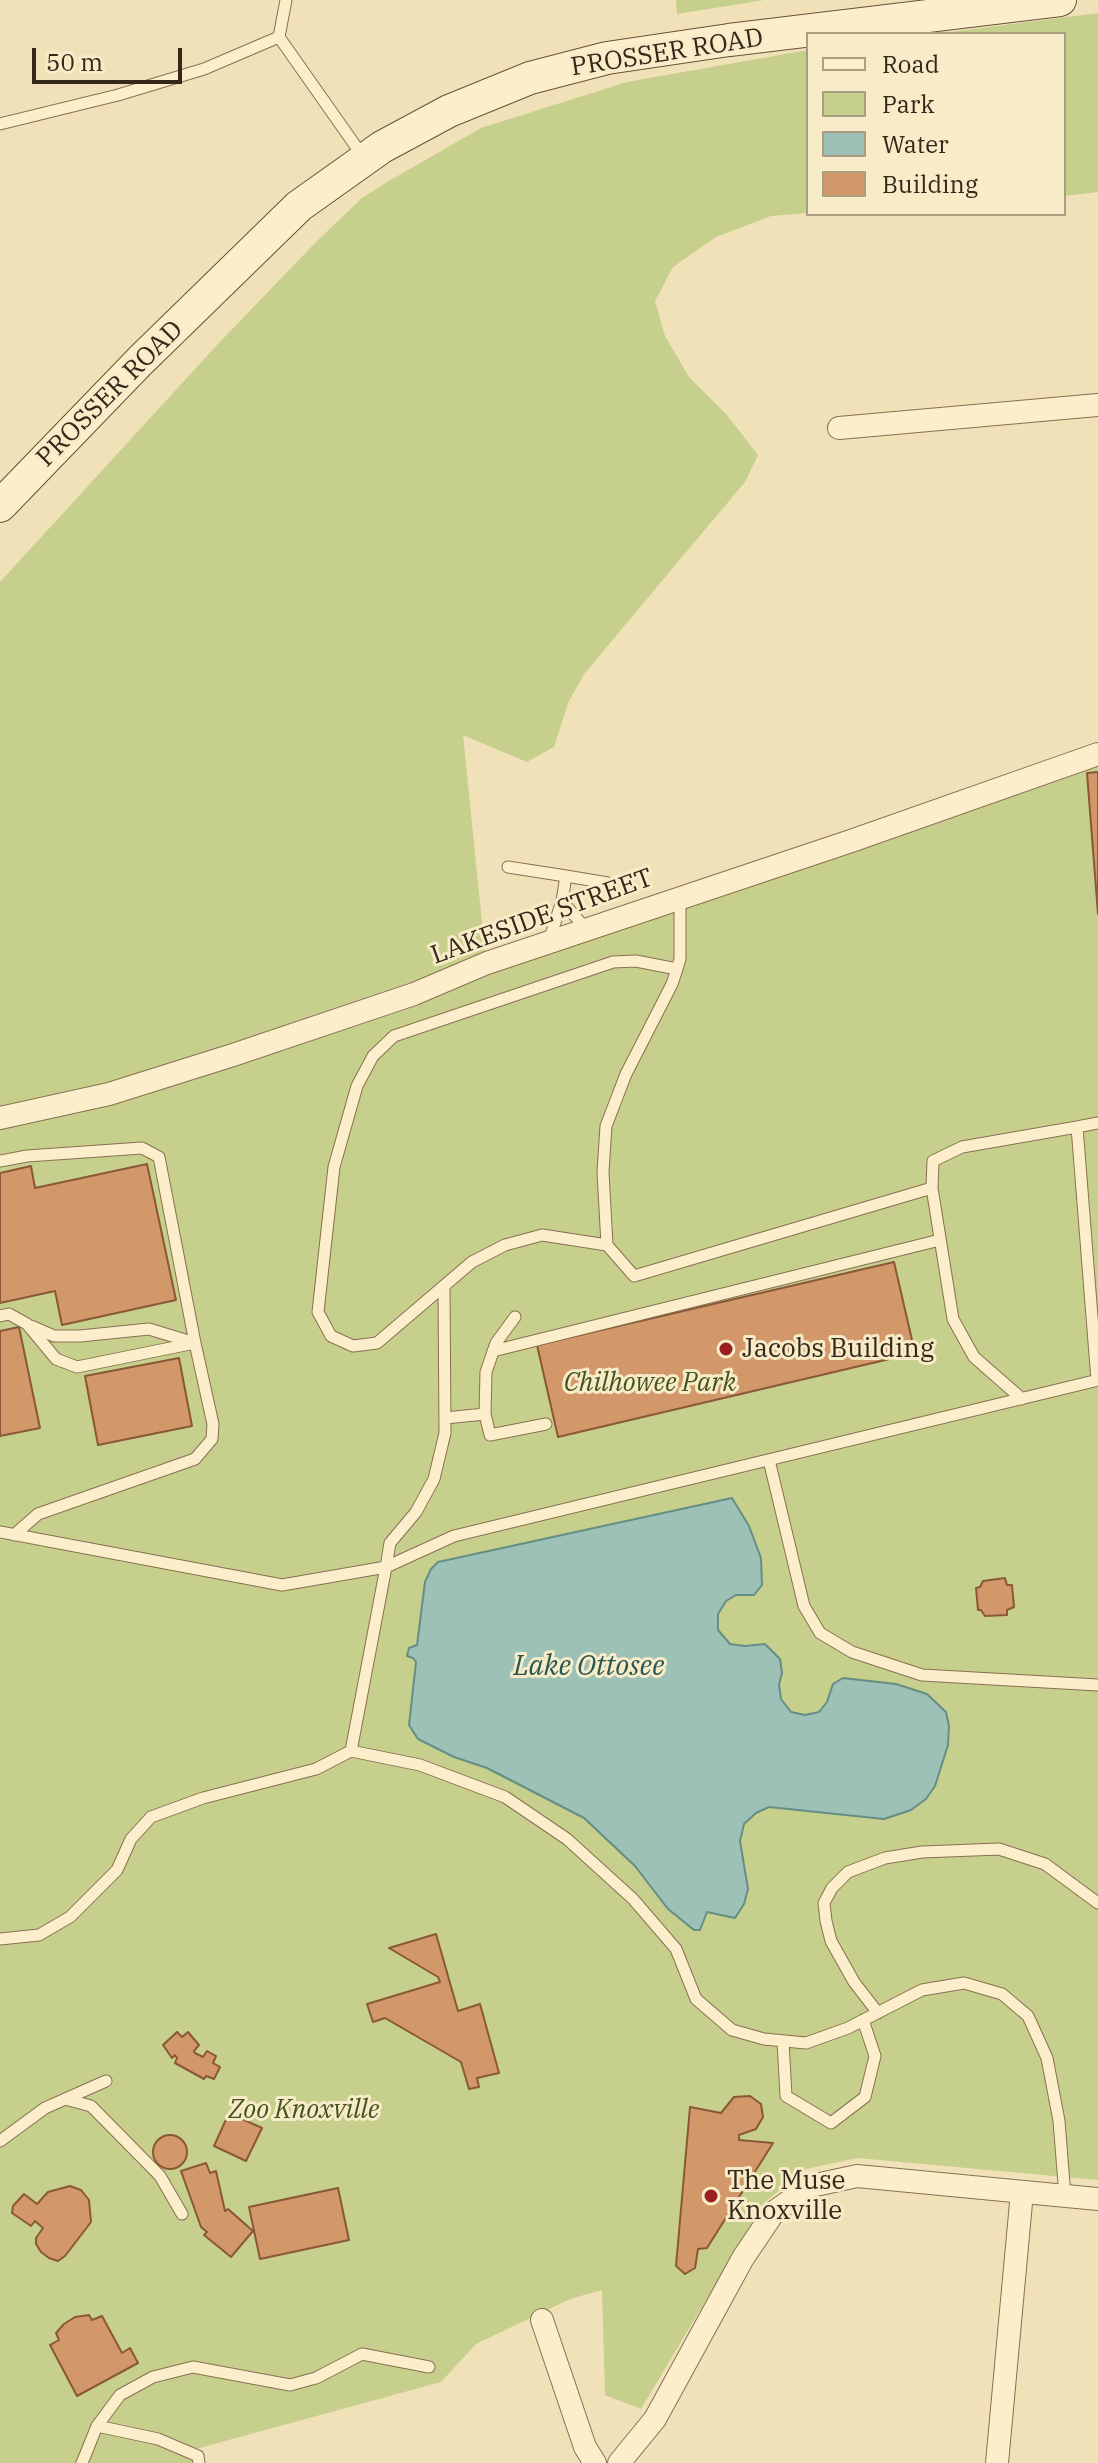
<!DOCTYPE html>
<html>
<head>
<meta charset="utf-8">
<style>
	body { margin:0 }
	#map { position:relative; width:1098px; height:2463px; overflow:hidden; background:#f1e1b8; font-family:"IBM Plex Serif",serif }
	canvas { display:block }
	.legend { position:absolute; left:806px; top:32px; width:260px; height:184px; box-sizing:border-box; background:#f8ebc8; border:2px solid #aa9d82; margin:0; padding:10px 14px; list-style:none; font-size:24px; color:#352719 }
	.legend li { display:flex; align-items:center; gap:16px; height:40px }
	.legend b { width:40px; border:2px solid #aa9d82 }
	.scale { position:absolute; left:32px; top:48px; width:150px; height:36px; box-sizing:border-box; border:4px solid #352719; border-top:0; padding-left:10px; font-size:24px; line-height:28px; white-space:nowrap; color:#352719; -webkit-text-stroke:6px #f8ebc8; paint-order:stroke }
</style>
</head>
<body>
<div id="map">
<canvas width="1098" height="2463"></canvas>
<ul class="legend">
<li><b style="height:10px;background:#fceecb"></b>Road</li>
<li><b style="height:22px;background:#c6cf8c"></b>Park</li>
<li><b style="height:22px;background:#9dc0b7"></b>Water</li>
<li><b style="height:22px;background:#d3986a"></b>Building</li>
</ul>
<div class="scale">50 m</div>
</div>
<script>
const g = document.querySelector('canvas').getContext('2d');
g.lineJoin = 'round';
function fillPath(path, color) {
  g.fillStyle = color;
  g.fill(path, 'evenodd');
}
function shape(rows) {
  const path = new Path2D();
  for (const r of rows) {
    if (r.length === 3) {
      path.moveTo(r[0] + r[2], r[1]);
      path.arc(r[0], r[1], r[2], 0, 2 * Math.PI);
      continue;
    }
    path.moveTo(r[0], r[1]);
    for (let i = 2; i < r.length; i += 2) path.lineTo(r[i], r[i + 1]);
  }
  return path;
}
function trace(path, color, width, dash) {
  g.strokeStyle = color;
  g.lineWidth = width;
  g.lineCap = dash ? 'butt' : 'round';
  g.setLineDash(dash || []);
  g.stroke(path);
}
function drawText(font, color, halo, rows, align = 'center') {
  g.font = font + ' "IBM Plex Serif",serif';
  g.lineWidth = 6;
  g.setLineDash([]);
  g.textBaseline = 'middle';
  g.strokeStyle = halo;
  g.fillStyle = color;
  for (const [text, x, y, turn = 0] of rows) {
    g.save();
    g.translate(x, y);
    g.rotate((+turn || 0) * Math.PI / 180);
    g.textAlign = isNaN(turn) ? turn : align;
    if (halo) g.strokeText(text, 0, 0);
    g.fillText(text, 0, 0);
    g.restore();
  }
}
fillPath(shape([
	[676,0,764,0,677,14],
	[1098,13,1098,192,1064,196,1064,34,935,34],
	[808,50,808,213,771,216,716,237,673,267,655,301,665,336,689,377,727,415,758,455,745,482,584,674,568,703,554,747,527,762,463,735,486,962,1098,754,1098,2180,857,2158,806,2169,764,2203,641,2409,605,2395,602,2290,570,2299,476,2344,441,2382,192,2450,194,2463,0,2463,0,582,217,345,316,242,362,198,382,185,481,128,627,82]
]), '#c6cf8c');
const water = shape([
	[732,1498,749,1526,761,1558,762,1585,754,1595,736,1595,726,1601,718,1614,718,1630,730,1644,745,1646,765,1644,780,1659,782,1673,779,1685,781,1699,791,1712,805,1715,819,1712,827,1702,833,1684,843,1678,896,1684,927,1694,946,1712,949,1726,948,1745,935,1786,926,1799,911,1810,884,1819,769,1807,756,1813,744,1824,740,1841,748,1889,744,1904,735,1918,707,1912,700,1930,694,1930,668,1909,635,1866,584,1818,487,1768,454,1757,418,1739,409,1725,416,1662,413,1658,407,1656,409,1648,417,1645,425,1582,431,1569,438,1562,732,1498]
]);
fillPath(water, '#9dc0b7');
trace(water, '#658e84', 2);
const building = shape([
	[1098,772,1098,914,1087,773,1098,772],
	[147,1164,176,1300,62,1325,55,1291,0,1303,0,1173,31,1166,35,1188,147,1164],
	[894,1262,915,1353,558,1437,537,1345,894,1262],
	[19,1327,40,1428,0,1436,0,1331,19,1327],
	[179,1358,192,1426,98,1445,85,1376,179,1358],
	[1005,1578,1007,1585,1012,1585,1014,1607,1007,1610,1007,1615,985,1616,981,1610,978,1610,976,1588,980,1587,983,1581,1005,1578],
	[436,1934,458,2011,480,2004,499,2073,477,2078,479,2087,469,2089,461,2062,385,2018,373,2022,367,2004,440,1982,438,1977,389,1948,436,1934],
	[177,2032,182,2037,188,2032,199,2045,194,2051,195,2053,203,2057,207,2051,216,2056,213,2063,220,2067,214,2079,206,2076,204,2079,175,2063,177,2058,175,2055,172,2058,163,2045,177,2032],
	[750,2096,761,2104,763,2117,756,2129,739,2135,739,2140,773,2143,707,2248,698,2249,695,2268,685,2274,676,2266,690,2107,721,2113,734,2097,750,2096],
	[229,2113,262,2128,246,2161,214,2146,229,2113],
	[170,2152,17],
	[206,2163,210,2173,216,2171,225,2211,228,2209,253,2231,231,2257,204,2235,207,2232,201,2227,181,2171,206,2163],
	[70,2186,81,2190,89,2200,91,2222,65,2256,58,2261,49,2258,41,2252,36,2244,36,2238,43,2228,35,2221,31,2226,12,2213,13,2206,24,2194,37,2204,48,2192,70,2186],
	[338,2188,349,2240,260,2259,249,2207,338,2188],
	[89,2315,92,2320,102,2316,122,2353,130,2348,138,2363,77,2396,50,2345,59,2340,56,2333,64,2324,75,2317,89,2315]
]);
fillPath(building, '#d3986a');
trace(building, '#895836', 2);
const lane = shape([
	[286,0,279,37,364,158],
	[0,124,118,95,204,69,279,37],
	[508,867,566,876,562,901,549,941],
	[566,876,608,883],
	[680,898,680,959,677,969,672,984,626,1074,606,1126,603,1172,607,1245,634,1276,932,1188,953,1319,974,1357,1022,1399],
	[562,901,586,929],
	[1077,1127,1098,1123],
	[0,1161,27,1156,142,1148,159,1157,195,1343,77,1367,56,1359,27,1324,9,1314,0,1316],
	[932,1188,933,1161,962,1147,1077,1127,1097,1380],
	[607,1245,542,1235,505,1245,472,1262,377,1343,353,1346,331,1336,318,1312,334,1167,357,1086,373,1056,394,1036,613,962,636,961,677,969],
	[493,1351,940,1240],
	[485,1414,490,1435,546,1424],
	[445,1418,485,1414,486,1372,496,1343,515,1317],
	[769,1460,804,1606,820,1633,852,1652,922,1675,1098,1685],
	[0,1532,282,1585,386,1567,390,1543,416,1512,434,1479,445,1433,444,1287],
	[14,1535,38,1514,195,1459,212,1439,213,1424,195,1343,149,1329,80,1336,54,1336,31,1326],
	[351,1751,386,1567,454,1536,1098,1380],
	[0,1939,39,1935,70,1917,117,1870,131,1839,151,1817,203,1798,316,1769,351,1751,420,1765,505,1797,567,1839,633,1899,676,1949,696,1999,732,2030,764,2039,806,2043,848,2028,922,1990,964,1983,1002,1994,1028,2016,1047,2058,1059,2121,1065,2196],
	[878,2013,854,1982,831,1941,826,1921,824,1903,832,1888,848,1872,885,1858,922,1852,999,1849,1045,1864,1098,1903],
	[783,2041,786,2096,831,2123,865,2097,875,2056,863,2020],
	[65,2099,91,2106,160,2176,182,2214],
	[0,2141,45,2108,106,2081],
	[97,2426,158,2439,198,2456,199,2463],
	[82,2463,97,2426,120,2395,153,2377,193,2367,290,2385,316,2378,362,2354,429,2367]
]);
const street = shape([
	[839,428,1098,405],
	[0,1118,109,1094,233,1055,414,994,487,963,851,841,1098,754],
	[542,2320,585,2447,595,2463],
	[619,2463,655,2419,743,2258,774,2212,811,2186,857,2176,1098,2199],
	[997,2463,1022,2192]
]);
const secondary = shape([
	[0,506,140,361,299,206,382,147,449,111,530,78,607,58,729,40,1060,0]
]);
trace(lane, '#887052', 13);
trace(street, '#887052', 24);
trace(secondary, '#695036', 34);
trace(lane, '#fceecb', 11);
trace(street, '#fceecb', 22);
trace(secondary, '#fceecb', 32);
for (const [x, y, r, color] of [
	[726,1349,8,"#9b1f1e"],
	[711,2196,8,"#9b1f1e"]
]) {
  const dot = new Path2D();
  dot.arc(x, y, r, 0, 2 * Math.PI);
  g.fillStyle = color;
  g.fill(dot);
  trace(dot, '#f8ebc8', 3);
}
drawText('26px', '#352719', '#f8ebc8', [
	["PROSSER ROAD",667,53,-9],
	["PROSSER ROAD",110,394,-45],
	["LAKESIDE STREET",542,917,-20]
]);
drawText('26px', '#352719', '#f8ebc8', [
	["Jacobs Building",742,1349],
	["The Muse",727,2181],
	["Knoxville",727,2211]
], 'left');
drawText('italic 26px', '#45531e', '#f8ebc8', [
	["Chilhowee Park",650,1383],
	["Zoo Knoxville",304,2110]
]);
drawText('italic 28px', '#265754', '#f8ebc8', [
	["Lake Ottosee",589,1667]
]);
</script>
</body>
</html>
